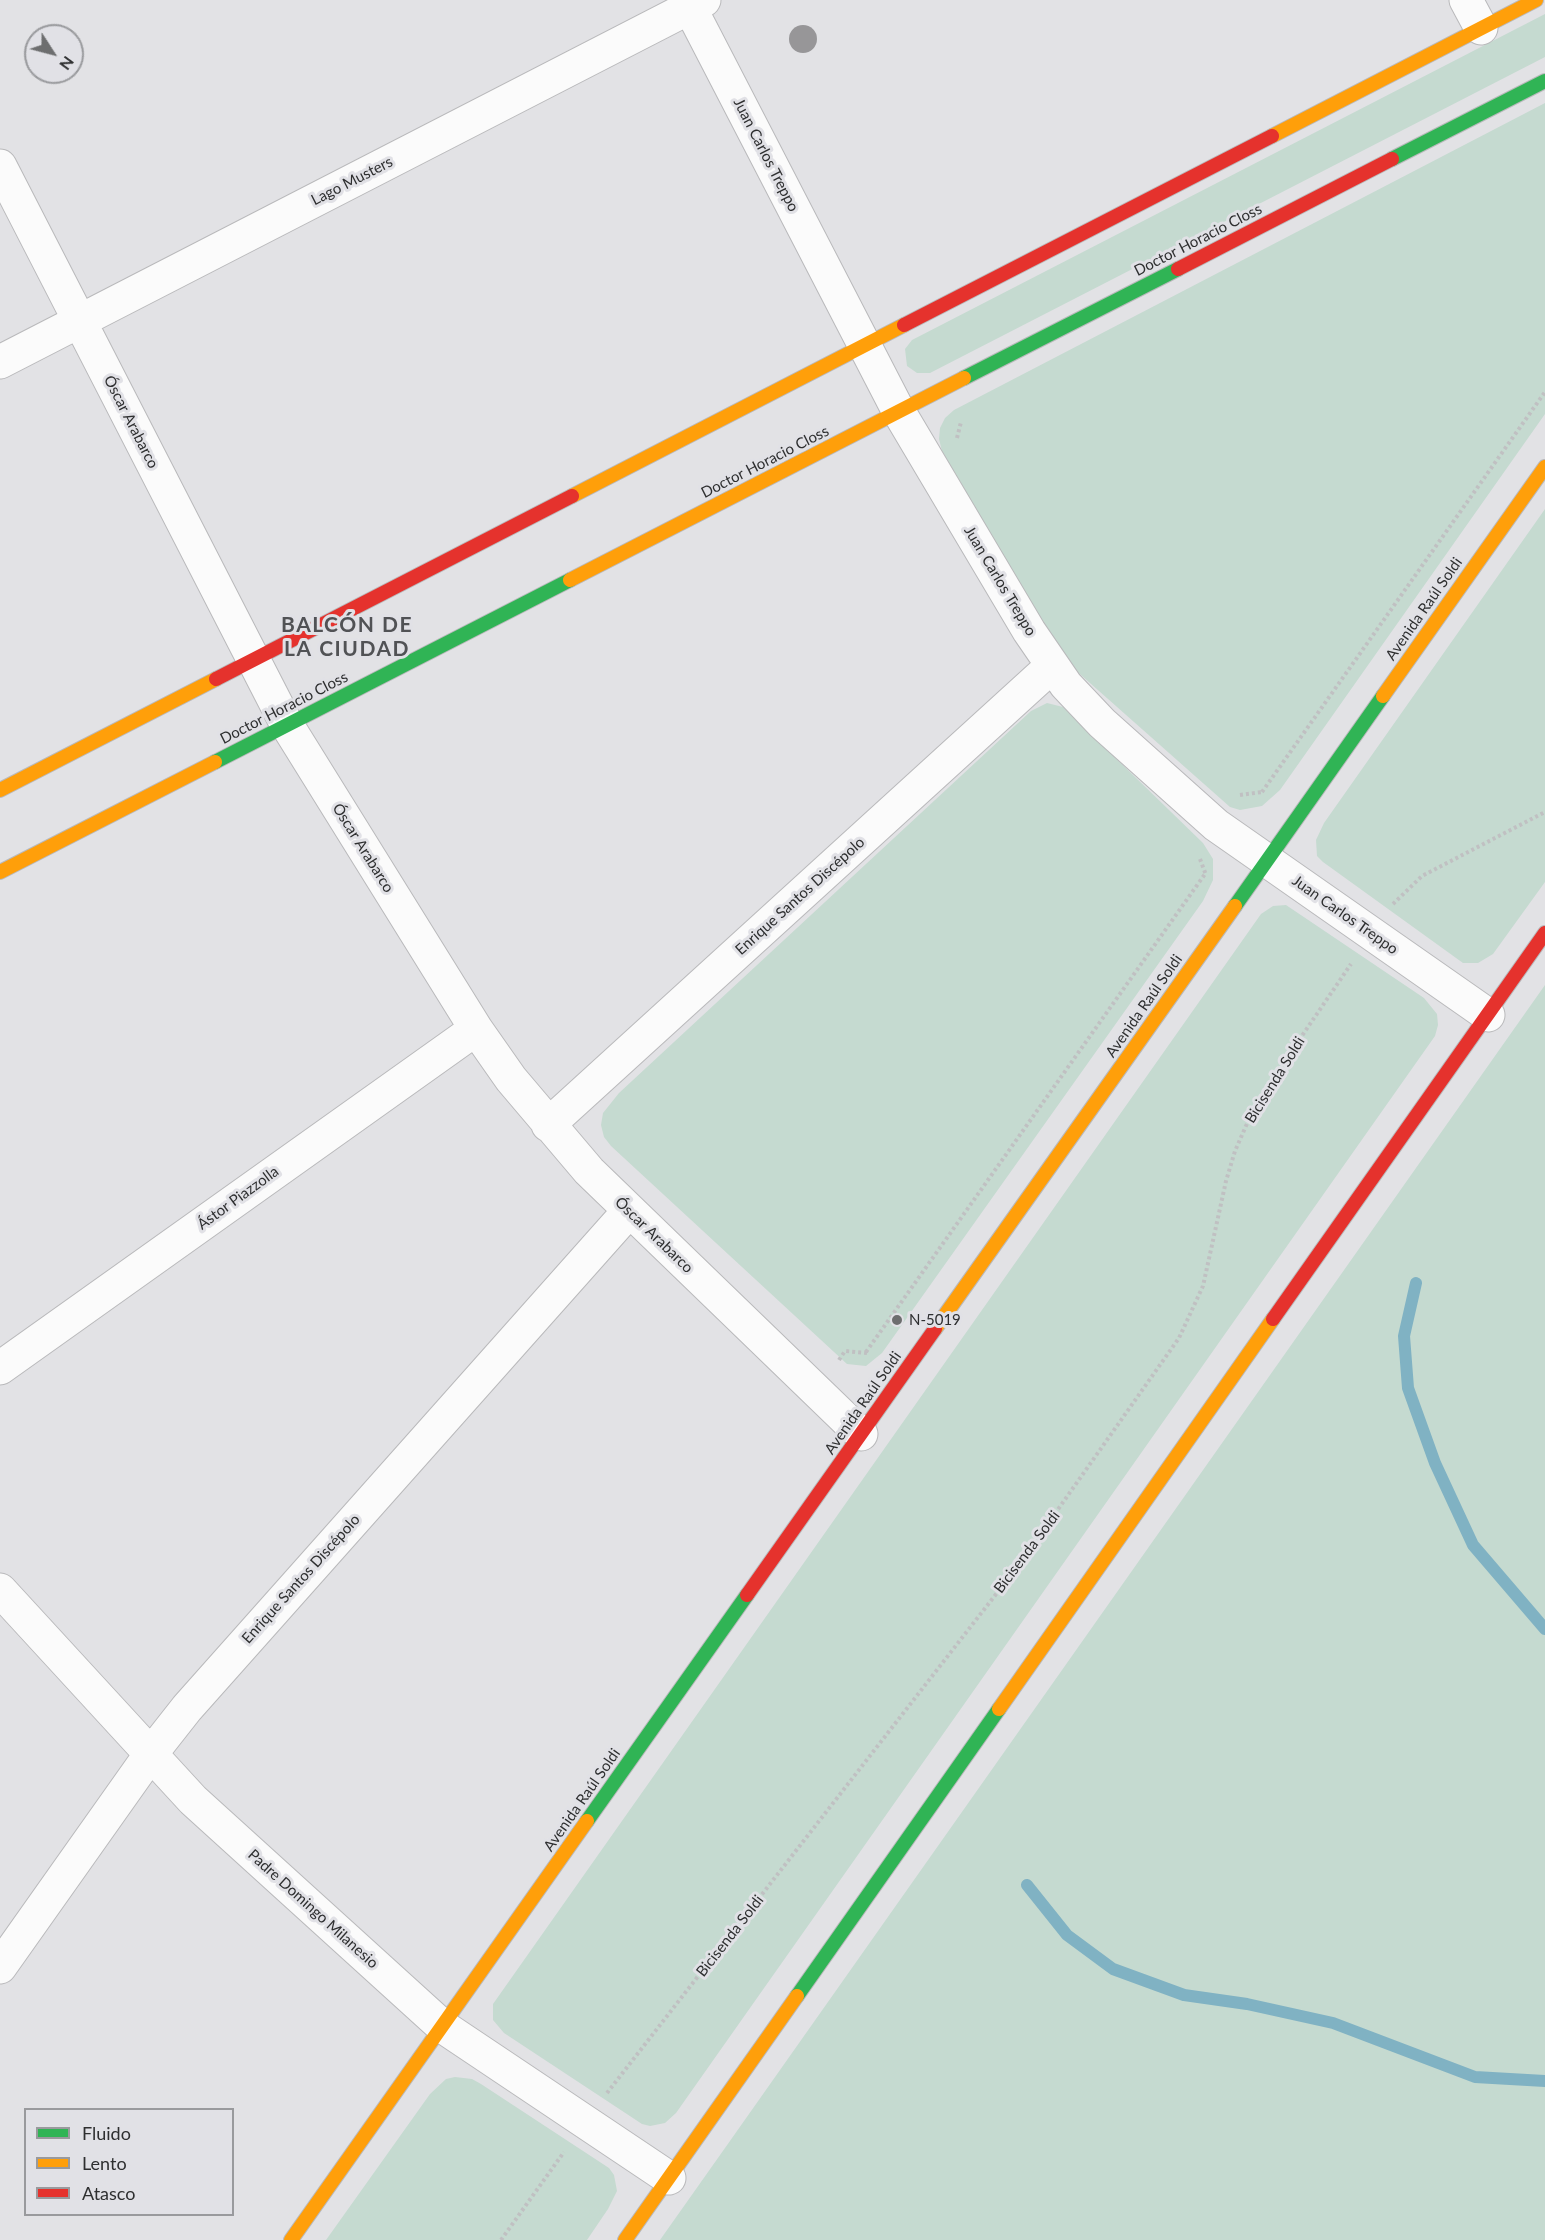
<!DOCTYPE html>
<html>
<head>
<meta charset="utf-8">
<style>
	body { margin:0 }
	#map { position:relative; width:1545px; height:2240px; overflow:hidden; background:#e2e2e5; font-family:Lato,sans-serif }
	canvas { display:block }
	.legend { position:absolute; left:24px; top:2108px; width:210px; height:108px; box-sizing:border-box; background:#e1e1e6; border:2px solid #999a9d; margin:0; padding:8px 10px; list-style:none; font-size:18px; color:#2e2f30 }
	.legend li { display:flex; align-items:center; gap:12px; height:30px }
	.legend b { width:30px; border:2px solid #999a9d }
	.north { position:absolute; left:24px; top:24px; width:60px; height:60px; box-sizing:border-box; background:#e1e1e6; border:2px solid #999a9d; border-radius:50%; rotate:126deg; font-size:16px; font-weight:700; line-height:24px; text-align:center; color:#2e2f30 }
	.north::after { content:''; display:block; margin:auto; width:21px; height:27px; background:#6d6e6f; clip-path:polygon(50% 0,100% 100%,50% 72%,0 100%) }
</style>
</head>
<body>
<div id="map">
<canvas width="1545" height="2240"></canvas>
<ul class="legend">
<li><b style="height:8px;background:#30b455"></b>Fluido</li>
<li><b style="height:8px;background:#ff9f0a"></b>Lento</li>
<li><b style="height:8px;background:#e5322d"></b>Atasco</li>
</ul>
<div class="north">N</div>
</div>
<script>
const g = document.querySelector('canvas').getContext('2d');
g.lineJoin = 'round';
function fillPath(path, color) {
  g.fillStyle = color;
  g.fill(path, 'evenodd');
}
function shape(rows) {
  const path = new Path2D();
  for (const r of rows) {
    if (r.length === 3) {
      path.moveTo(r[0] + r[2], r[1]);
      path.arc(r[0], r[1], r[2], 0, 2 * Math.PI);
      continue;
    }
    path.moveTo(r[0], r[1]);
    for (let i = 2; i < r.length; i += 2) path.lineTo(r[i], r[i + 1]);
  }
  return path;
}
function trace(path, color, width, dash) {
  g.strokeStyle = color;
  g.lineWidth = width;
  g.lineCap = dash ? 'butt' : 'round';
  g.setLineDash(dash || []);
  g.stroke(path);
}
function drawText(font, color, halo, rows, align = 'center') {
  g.font = font + ' Lato,sans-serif';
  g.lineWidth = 6;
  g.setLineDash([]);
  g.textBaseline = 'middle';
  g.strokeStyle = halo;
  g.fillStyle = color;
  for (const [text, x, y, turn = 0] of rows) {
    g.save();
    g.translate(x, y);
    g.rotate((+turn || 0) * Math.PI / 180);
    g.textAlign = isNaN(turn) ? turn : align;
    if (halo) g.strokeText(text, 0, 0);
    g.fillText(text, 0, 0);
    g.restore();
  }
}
fillPath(shape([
	[1545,14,1545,57,930,373,917,373,907,366,905,349,912,340],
	[1545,103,1545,414,1280,790,1262,806,1240,810,1230,807,1073,668,1048,631,942,451,939,439,940,428,945,418,954,410],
	[1545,509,1545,882,1493,954,1478,963,1463,963,1323,862,1317,856,1316,840,1324,823],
	[1047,703,1063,707,1203,843,1213,859,1213,880,1203,901,882,1353,866,1366,847,1364,611,1146,604,1137,601,1125,603,1113,619,1093,1031,711],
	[1286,905,1424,998,1437,1014,1438,1025,1435,1036,676,2113,665,2123,650,2126,642,2124,504,2033,493,2020,493,2004,1261,914,1273,906],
	[1545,985,1545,2240,660,2240,725,2148],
	[455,2077,472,2079,481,2084,609,2168,614,2175,617,2191,608,2209,587,2240,326,2240,430,2094,446,2079]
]), '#c5dad0');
trace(shape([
	[1416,1283,1404,1336,1408,1388,1435,1463,1473,1545,1545,1629],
	[1027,1885,1067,1935,1113,1969,1184,1995,1247,2004,1333,2023,1475,2077,1545,2081]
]), '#80b2c3', 12);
fillPath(shape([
	[803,39,14]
]), '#979698');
const street = shape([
	[686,0,899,412,1029,631,1066,685,1102,723,1216,825,1488,1015],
	[1466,0,1481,28],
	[0,166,287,725,476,1029,511,1079,589,1171,861,1434],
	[0,362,704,0],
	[548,1125,1052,666],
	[0,1368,476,1029],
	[0,1590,193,1800,442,2026,669,2178],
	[0,1967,150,1755,187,1708,629,1211]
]);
const fast = shape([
	[1392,159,1545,81],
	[964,378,1178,269],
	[215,762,570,580],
	[1235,906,1383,696],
	[587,1821,747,1595],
	[797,1996,999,1709]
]);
const slow = shape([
	[1272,136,1536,0],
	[572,496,904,325],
	[570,580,964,378],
	[1383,696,1545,467],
	[0,790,216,679],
	[0,872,215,762],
	[935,1329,1235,906],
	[999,1709,1273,1319],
	[291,2240,587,1821],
	[625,2240,797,1996]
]);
const jam = shape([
	[1178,269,1392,159],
	[904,325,1272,136],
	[216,679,572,496],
	[1273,1319,1545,933],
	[747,1595,935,1329]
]);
trace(street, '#b9b9bb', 35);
trace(fast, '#b9b9bb', 16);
trace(slow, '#b9b9bb', 16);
trace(jam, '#b9b9bb', 16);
trace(shape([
	[957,438,961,422],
	[1262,792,1545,392],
	[1240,795,1262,792],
	[1200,859,1206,875],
	[1393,904,1422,876,1545,812],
	[866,1352,1205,874],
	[839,1360,845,1351,867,1353],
	[607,2093,1018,1566,1179,1338,1203,1286,1226,1181,1235,1151,1249,1119,1267,1087,1351,964],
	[501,2240,564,2152]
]), '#c0c0c2', 4, [3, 3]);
trace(street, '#fbfbfb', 33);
trace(fast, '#30b455', 14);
trace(slow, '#ff9f0a', 14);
trace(jam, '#e5322d', 14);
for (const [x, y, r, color] of [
	[897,1320,6,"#6d6e6f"]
]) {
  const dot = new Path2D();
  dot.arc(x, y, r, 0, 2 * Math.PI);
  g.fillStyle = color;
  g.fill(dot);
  trace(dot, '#e1e1e6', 2);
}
drawText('15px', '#2e2f30', '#e1e1e6', [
	["Juan Carlos Treppo",766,155,63],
	["Lago Musters",352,181,-27],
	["Doctor Horacio Closs",1198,240,-27],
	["Óscar Arabarco",131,422,63],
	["Doctor Horacio Closs",765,462,-27],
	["Juan Carlos Treppo",1000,581,59],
	["Avenida Raúl Soldi",1424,609,-55],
	["Doctor Horacio Closs",284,708,-27],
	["Óscar Arabarco",363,848,58],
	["Enrique Santos Discépolo",800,896,-42],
	["Juan Carlos Treppo",1345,915,35],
	["Avenida Raúl Soldi",1144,1006,-55],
	["Bicisenda Soldi",1275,1080,-58],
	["Ástor Piazzolla",238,1198,-36],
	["Óscar Arabarco",654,1235,44],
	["Avenida Raúl Soldi",863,1403,-55],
	["Bicisenda Soldi",1027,1552,-53],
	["Enrique Santos Discépolo",301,1579,-48],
	["Avenida Raúl Soldi",582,1800,-55],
	["Padre Domingo Milanesio",313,1909,42],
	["Bicisenda Soldi",730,1936,-52]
]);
drawText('15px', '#2e2f30', '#e1e1e6', [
	["N-5019",909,1320]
], 'left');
g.letterSpacing = '1.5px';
drawText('bold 21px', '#515255', '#e1e1e6', [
	["BALCÓN DE",347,625],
	["LA CIUDAD",347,649]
]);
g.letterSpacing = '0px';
</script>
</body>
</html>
